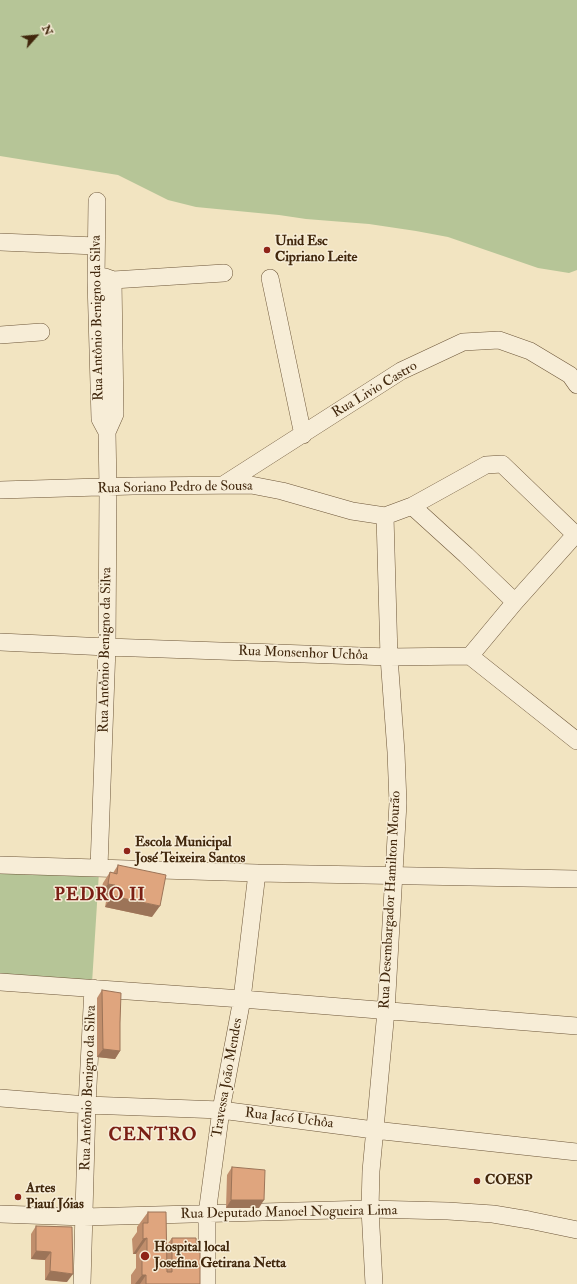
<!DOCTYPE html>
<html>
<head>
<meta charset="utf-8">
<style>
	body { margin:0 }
	#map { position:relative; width:577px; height:1284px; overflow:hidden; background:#f2e4c1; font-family:"IM FELL Double Pica",serif }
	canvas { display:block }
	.north { position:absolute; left:16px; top:16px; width:40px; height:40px; -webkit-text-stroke:3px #f7edd7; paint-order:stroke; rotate:63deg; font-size:11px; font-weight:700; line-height:16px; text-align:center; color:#41270c }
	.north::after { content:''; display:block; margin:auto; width:14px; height:18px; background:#41270c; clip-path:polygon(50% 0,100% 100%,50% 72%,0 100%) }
</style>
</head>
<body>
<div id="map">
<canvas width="577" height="1284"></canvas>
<div class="north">N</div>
</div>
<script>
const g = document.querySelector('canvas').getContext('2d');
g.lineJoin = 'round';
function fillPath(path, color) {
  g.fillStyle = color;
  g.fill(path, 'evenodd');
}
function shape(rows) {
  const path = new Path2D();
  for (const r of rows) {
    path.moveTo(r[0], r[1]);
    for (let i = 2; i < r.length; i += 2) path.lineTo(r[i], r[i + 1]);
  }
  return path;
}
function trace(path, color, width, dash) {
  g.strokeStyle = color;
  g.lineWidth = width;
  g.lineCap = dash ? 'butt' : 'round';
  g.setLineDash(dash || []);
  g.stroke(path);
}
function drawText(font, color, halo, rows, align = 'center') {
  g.font = font + ' "IM FELL Double Pica",serif';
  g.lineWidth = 3;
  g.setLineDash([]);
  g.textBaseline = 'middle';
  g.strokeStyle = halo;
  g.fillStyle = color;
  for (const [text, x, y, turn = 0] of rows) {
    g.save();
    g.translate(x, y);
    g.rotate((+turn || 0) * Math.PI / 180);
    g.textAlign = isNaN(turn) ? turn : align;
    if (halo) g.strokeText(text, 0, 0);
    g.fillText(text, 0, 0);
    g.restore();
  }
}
fillPath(shape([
	[0,0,577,0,577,270,569,273,538,268,448,237,416,231,369,224,306,219,279,215,196,207,168,200,118,175,0,156],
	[0,872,99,872,92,983,0,978]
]), '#b6c597');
const minor = shape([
	[97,201,96,280,100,419,107,432],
	[0,242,96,246],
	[103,277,105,277,113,280,224,273],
	[270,278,303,435],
	[0,335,41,332],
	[223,485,401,371,463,342,499,340,530,351,570,375,577,385],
	[0,490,133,486,251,485,282,491,352,511,385,516,412,506,486,465,502,464,577,536],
	[412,506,466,555,515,602],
	[0,642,107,647,389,657,470,656,577,741],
	[470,656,515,602,575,535],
	[0,865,257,873,577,879],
	[99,867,107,647,108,488,107,432,115,414,113,280],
	[0,982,242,999,577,1026],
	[0,1098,87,1105,221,1110,374,1130,577,1152],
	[0,1214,84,1217,370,1209,448,1211,493,1214,529,1220,577,1230],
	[82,1284,87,1105,93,988],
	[207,1284,207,1214,221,1110,242,999,257,873],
	[374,1284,370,1209,371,1171,386,1011,398,803,396,752,389,657,385,516]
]);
trace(minor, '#6d5639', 18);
trace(minor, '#f7edd7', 17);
fillPath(shape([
	[118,865,152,917,105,907,107,896,100,894,103,883,110,872,113,873],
	[102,990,120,1051,115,1059,97,1057,97,998],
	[232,1167,259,1208,226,1208,227,1175],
	[148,1212,166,1246,172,1238,197,1252,200,1284,131,1284,131,1275,136,1268,136,1254,133,1254,132,1239,137,1232,137,1227],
	[36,1226,67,1282,45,1280,45,1260,31,1259,31,1234]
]), '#c08e6c');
fillPath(shape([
	[108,884,115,885,107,896,100,894],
	[112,896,160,906,152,917,105,907],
	[103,1049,120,1051,115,1059,97,1057],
	[231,1200,264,1200,259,1208,226,1208],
	[147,1238,136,1254,133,1254,143,1239],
	[36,1251,51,1252,45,1260,31,1259],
	[50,1271,73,1274,67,1282,45,1280],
	[142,1275,146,1275,140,1284,135,1284]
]), '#9c7458');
const building = shape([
	[118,865,166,875,160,906,112,896,115,885,108,884,110,872,117,874,118,865],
	[102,990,121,993,120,1023,120,1051,103,1049,102,990],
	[232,1167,265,1170,264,1200,231,1200,232,1167],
	[148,1212,166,1212,167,1272,172,1272,172,1238,196,1238,197,1252,200,1252,200,1284,146,1284,146,1275,142,1275,142,1260,147,1260,147,1238,143,1239,143,1223,148,1223,148,1212],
	[36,1226,72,1227,73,1274,50,1271,51,1252,36,1251,36,1226]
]);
fillPath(building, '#dfa57e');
trace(building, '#9c7458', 1);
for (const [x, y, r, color] of [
	[267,250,4,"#8f2418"],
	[127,851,4,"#8f2418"],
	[477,1181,4,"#8f2418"],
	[18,1197,4,"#8f2418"],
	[145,1256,5,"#8f2418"]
]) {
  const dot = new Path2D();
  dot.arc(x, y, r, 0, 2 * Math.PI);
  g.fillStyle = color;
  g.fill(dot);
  trace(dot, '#f7edd7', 1.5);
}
drawText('bold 14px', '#41270c', '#f7edd7', [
	["Unid Esc",275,242],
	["Cipriano Leite",275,258],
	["Escola Municipal",135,843],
	["José Teixeira Santos",135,859],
	["COESP",485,1181],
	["Artes",26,1189],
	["Piauí Jóias",26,1205],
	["Hospital local",154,1248],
	["Josefina Getirana Netta",154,1264]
], 'left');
drawText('14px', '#41270c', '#f7edd7', [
	["Rua Antônio Benigno da Silva",98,318,-91],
	["Rua Livio Castro",375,390,-31],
	["Rua Soriano Pedro de Sousa",175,488,-1],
	["Rua Antônio Benigno da Silva",106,650,-89],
	["Rua Monsenhor Uchôa",303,654,2],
	["Rua Desembargador Hamilton Mourão",391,900,-87],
	["Travessa João Mendes",228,1078,-80],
	["Rua Antônio Benigno da Silva",89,1088,-88],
	["Rua Jacó Uchôa",289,1119,7],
	["Rua Deputado Manoel Nogueira Lima",289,1213,-1]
]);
g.letterSpacing = '1px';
drawText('bold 18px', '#7a1f14', '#f7edd7', [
	["PEDRO II",100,896],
	["CENTRO",153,1136]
]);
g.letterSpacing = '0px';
</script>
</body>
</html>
